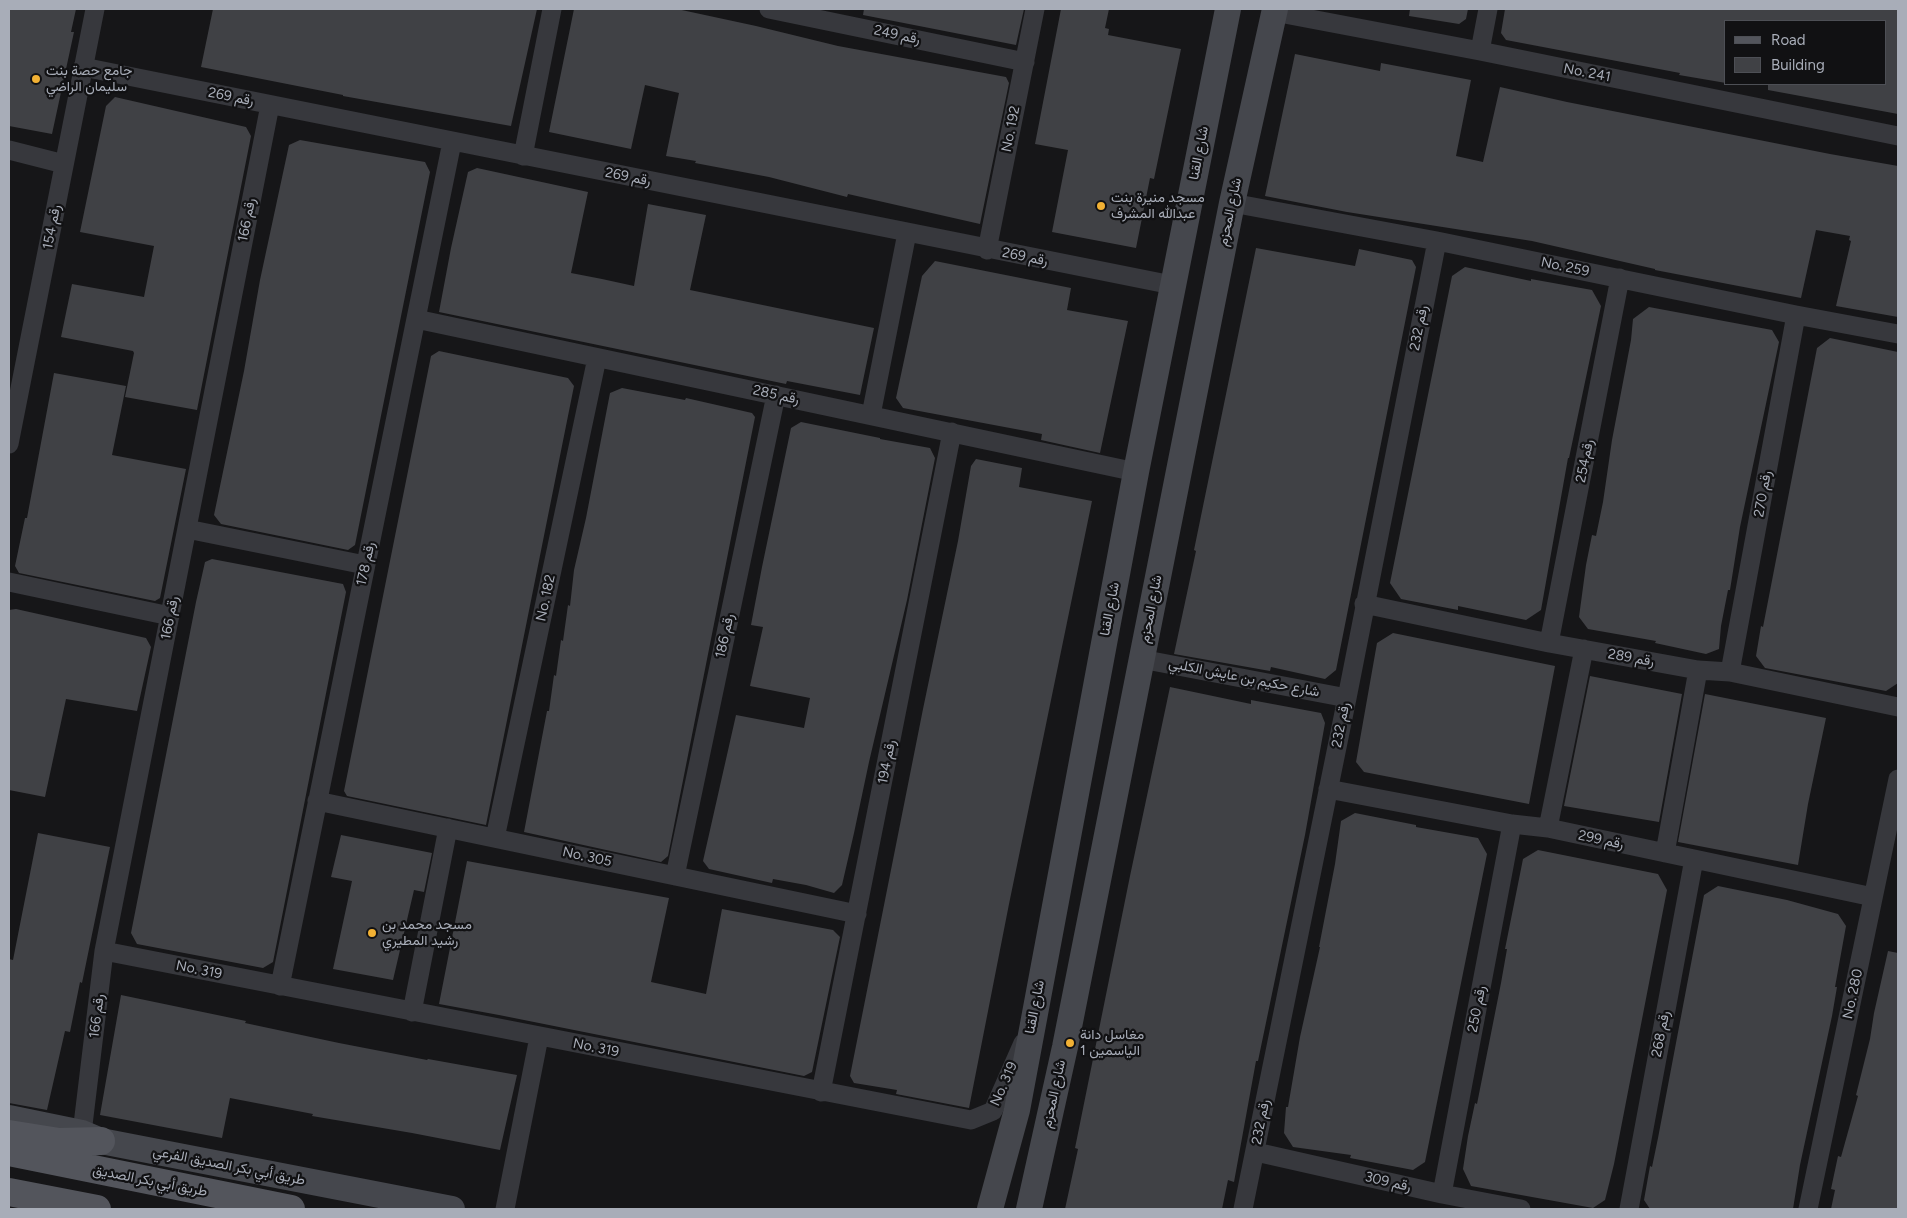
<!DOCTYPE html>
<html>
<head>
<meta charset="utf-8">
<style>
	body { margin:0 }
	#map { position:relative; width:1907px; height:1218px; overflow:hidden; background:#161618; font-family:Figtree,sans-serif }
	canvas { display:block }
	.frame { position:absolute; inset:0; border:10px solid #a8adb8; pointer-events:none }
	.legend { position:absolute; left:1724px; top:20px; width:162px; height:65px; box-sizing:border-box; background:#111113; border:1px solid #4d4f55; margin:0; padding:6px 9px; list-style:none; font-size:15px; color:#a8adb8 }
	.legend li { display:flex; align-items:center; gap:10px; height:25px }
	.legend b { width:25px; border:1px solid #4d4f55 }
</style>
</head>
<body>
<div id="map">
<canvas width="1907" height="1218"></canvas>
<div class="frame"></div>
<ul class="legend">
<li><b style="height:6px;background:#53555c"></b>Road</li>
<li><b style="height:14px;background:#404145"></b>Building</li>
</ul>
</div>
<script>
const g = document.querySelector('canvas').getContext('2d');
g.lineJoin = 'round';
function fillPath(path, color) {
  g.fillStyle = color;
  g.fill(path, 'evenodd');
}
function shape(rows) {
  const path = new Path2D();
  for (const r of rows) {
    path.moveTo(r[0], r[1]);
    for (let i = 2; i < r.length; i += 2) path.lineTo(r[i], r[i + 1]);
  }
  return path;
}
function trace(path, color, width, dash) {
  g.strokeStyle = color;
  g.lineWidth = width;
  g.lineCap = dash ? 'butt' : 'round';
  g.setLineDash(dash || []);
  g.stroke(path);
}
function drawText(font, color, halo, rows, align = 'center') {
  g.font = font + ' Figtree,Vazirmatn,sans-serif';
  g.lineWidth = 4.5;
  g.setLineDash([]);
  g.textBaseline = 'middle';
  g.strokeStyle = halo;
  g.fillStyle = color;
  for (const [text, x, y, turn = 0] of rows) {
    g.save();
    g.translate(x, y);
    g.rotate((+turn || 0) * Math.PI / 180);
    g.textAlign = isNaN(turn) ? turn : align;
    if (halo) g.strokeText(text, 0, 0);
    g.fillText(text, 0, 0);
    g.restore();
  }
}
fillPath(shape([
	[9,9,76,9,71,32,74,32,52,134,9,126],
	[213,9,537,9,511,126,343,96,343,95,201,67],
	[574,9,677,9,756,26,838,46,1006,77,1009,83,980,224,848,194,847,197,769,177,695,163,696,161,666,156,679,93,645,85,631,149,549,132],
	[864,9,1024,9,1016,45,863,15],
	[1061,9,1109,9,1105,28,1109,29,1108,35,1181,49,1154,179,1150,178,1136,248,1052,232,1068,150,1035,144],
	[1410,9,1468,9,1466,19,1459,24,1409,16],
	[1505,9,1898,9,1898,114,1768,90,1768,84,1886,84,1886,21,1726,21,1726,83,1679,75,1680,73,1506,40,1501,33],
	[1295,54,1380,71,1381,63,1471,80,1456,156,1483,162,1500,87,1567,102,1830,154,1898,166,1898,317,1836,306,1851,241,1849,240,1850,236,1816,230,1801,298,1655,270,1655,269,1532,241,1347,212,1265,196],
	[115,97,246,127,251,136,197,410,125,397,134,353,133,351,61,337,72,284,144,297,154,246,80,232,106,106],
	[300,140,425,162,430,172,355,545,348,550,221,524,214,515,244,371,260,280,289,145],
	[477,168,588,192,571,273,602,279,634,286,648,204,706,215,690,290,874,328,860,395,787,381,786,384,439,312,451,248,468,172],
	[1256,248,1355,266,1359,249,1412,260,1416,267,1336,670,1325,679,1271,667,1270,671,1174,654,1196,551,1194,550],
	[935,261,1071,288,1067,310,1128,321,1100,453,1041,440,1042,434,903,408,896,398,922,276],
	[1465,267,1531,281,1531,279,1592,290,1601,306,1569,458,1568,458,1541,610,1526,620,1458,606,1458,610,1401,599,1390,583,1452,276],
	[1649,307,1772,330,1779,342,1740,527,1730,590,1728,590,1721,626,1719,649,1706,654,1655,643,1656,641,1588,629,1579,617,1586,565,1592,535,1596,536,1603,502,1612,440,1631,340,1633,319],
	[1830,338,1898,352,1898,683,1886,691,1765,668,1756,656,1761,626,1763,627,1817,348],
	[439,351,568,378,574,386,486,825,347,796,344,791,431,356],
	[54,373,126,386,112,455,186,469,160,598,155,601,19,573,15,566,25,518,27,518],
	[622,388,685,400,686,398,752,413,755,417,668,856,661,862,524,832,547,711,549,711,554,675,556,676,561,640,563,641,568,605,570,606,574,570,586,518,610,393],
	[801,422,880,438,880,439,930,448,935,458,907,600,869,762,854,833,842,885,834,893,806,885,773,879,772,883,709,869,703,861,736,715,804,728,810,698,750,686,763,627,751,625,762,567,791,428],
	[976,459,1022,468,1019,487,1092,501,1009,904,969,1108,896,1094,897,1090,854,1083,850,1076,923,709,958,541,971,466],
	[212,559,343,584,346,592,273,962,263,968,137,944,131,933,196,602,205,562],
	[16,609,146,638,151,647,137,711,66,699,45,797,9,790,9,610],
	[1393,633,1555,666,1529,804,1364,772,1356,762,1377,643],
	[1590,676,1682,694,1659,822,1564,806],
	[1170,687,1251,704,1251,700,1321,713,1325,723,1305,835,1258,1061,1256,1061,1234,1182,1228,1180,1222,1209,1065,1209,1078,1149,1075,1148,1130,876],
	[1705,694,1826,718,1808,804,1798,865,1678,842],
	[1355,813,1416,825,1416,827,1478,838,1487,854,1425,1162,1413,1170,1350,1158,1351,1155,1293,1147,1284,1133,1286,1107,1288,1107,1300,1037,1320,947,1319,947,1335,864,1341,821],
	[38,833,110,847,82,983,80,982,70,1032,65,1031,47,1110,9,1103,9,959,13,960],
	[341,835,432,853,424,892,414,890,393,980,333,969,352,881,331,877],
	[1538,850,1658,874,1667,890,1614,1164,1605,1200,1593,1208,1471,1186,1463,1169,1468,1136,1475,1103,1477,1104,1501,983,1507,949,1505,949,1523,859],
	[467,861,669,898,651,982,706,994,722,909,833,930,840,937,812,1072,804,1076,499,1015,439,1004],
	[1718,886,1787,900,1838,914,1846,926,1835,987,1837,987,1832,1016,1800,1165,1793,1209,1650,1209,1644,1200,1650,1166,1652,1167,1658,1138,1704,895],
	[1888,951,1898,953,1898,1209,1831,1209,1835,1190,1831,1189,1838,1156,1841,1157,1858,1096,1856,1095,1870,1039,1874,1013],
	[121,995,246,1021,245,1023,339,1043,427,1060,428,1059,517,1075,500,1150,412,1133,312,1116,313,1114,230,1098,222,1138,100,1115]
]), '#404145');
trace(shape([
	[769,9,1025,62],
	[1274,12,1480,51,1898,136],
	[1480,51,1488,9],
	[83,67,1172,285],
	[9,150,64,164],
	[523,156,552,9],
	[1232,203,1437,241,1796,315,1898,334],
	[987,250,1035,9],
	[416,319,1136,472],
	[871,415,907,233],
	[9,444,95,9],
	[187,529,365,565],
	[9,582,170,616],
	[1364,604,1549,643,1698,670,1730,672,1898,707],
	[1549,643,1620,278],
	[1141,659,1347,698],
	[1730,672,1796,315],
	[1328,789,1512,824,1548,828,1873,897],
	[317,801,857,914],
	[1548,828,1584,649],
	[495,838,597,358],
	[1665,853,1698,670],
	[675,876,776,395],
	[104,951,971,1120,993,1111,1023,1043],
	[280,986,452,142],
	[412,1012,448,828],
	[821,1092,952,432],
	[82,1133,104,951,270,105],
	[1256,1152,1442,1194,1521,1209],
	[1442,1194,1512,824],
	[505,1209,539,1037],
	[1243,1209,1347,698,1437,241],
	[1629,1209,1694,859],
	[1808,1209,1898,779]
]), '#37383d', 19);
trace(shape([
	[9,1118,82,1133,101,1141,452,1209],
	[990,1209,1017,1110,1136,472,1228,9],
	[1029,1209,1065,1047,1232,203,1275,9]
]), '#45474d', 26);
trace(shape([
	[9,1134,59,1142,101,1141],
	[9,1152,291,1209],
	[9,1192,97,1209]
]), '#53555c', 28);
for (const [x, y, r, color] of [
	[36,79,5,"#f2b134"],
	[1101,206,5,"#f2b134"],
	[372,933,5,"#f2b134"],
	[1070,1043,5,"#f2b134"]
]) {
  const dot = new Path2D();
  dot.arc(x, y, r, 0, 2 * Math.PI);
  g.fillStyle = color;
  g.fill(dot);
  trace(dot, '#111113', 2);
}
drawText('14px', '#a8adb8', '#111113', [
	["رقم 249",897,35,12],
	["No. 241",1587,73,11],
	["رقم 269",231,97,11],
	["No. 192",1011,129,-79],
	["شارع القنا",1199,153,-79],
	["رقم 269",628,177,11],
	["شارع المحزم",1230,212,-78],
	["رقم 166",247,220,-79],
	["رقم 154",52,227,-79],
	["رقم 269",1025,257,11],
	["No. 259",1565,267,12],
	["رقم 232",1419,328,-79],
	["رقم 285",776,395,12],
	["رقم254",1585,461,-79],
	["رقم 270",1763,494,-80],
	["رقم 178",366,564,-78],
	["No. 182",546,598,-78],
	["شارع القنا",1110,609,-79],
	["شارع المحزم",1151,609,-79],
	["رقم 166",170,618,-79],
	["رقم 186",725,636,-78],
	["رقم 289",1631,658,10],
	["شارع حكيم بن عايش الكلبي",1244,678,11],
	["رقم 232",1341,725,-79],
	["رقم 194",887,762,-79],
	["رقم 299",1601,840,12],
	["No. 305",587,857,12],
	["No. 319",199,970,11],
	["No. 280",1853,994,-78],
	["شارع القنا",1035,1007,-79],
	["رقم 250",1477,1009,-79],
	["رقم 166",97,1016,-83],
	["رقم 268",1661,1034,-79],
	["No. 319",596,1048,11],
	["No. 319",1004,1084,-66],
	["شارع المحزم",1054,1094,-78],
	["رقم 232",1261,1122,-79],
	["طريق أبي بكر الصديق الفرعي",229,1166,11],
	["طريق أبي بكر الصديق",150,1181,11],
	["رقم 309",1388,1182,13]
]);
drawText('14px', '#a8adb8', '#111113', [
	["جامع حصة بنت",46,71],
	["سليمان الراضي",46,87],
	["مسجد منيرة بنت",1111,198],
	["عبدالله المشرف",1111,214],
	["مسجد محمد بن",382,925],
	["رشيد المطيري",382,941],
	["مغاسل دانة",1080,1035],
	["الياسمين 1",1080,1051]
], 'left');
</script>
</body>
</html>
